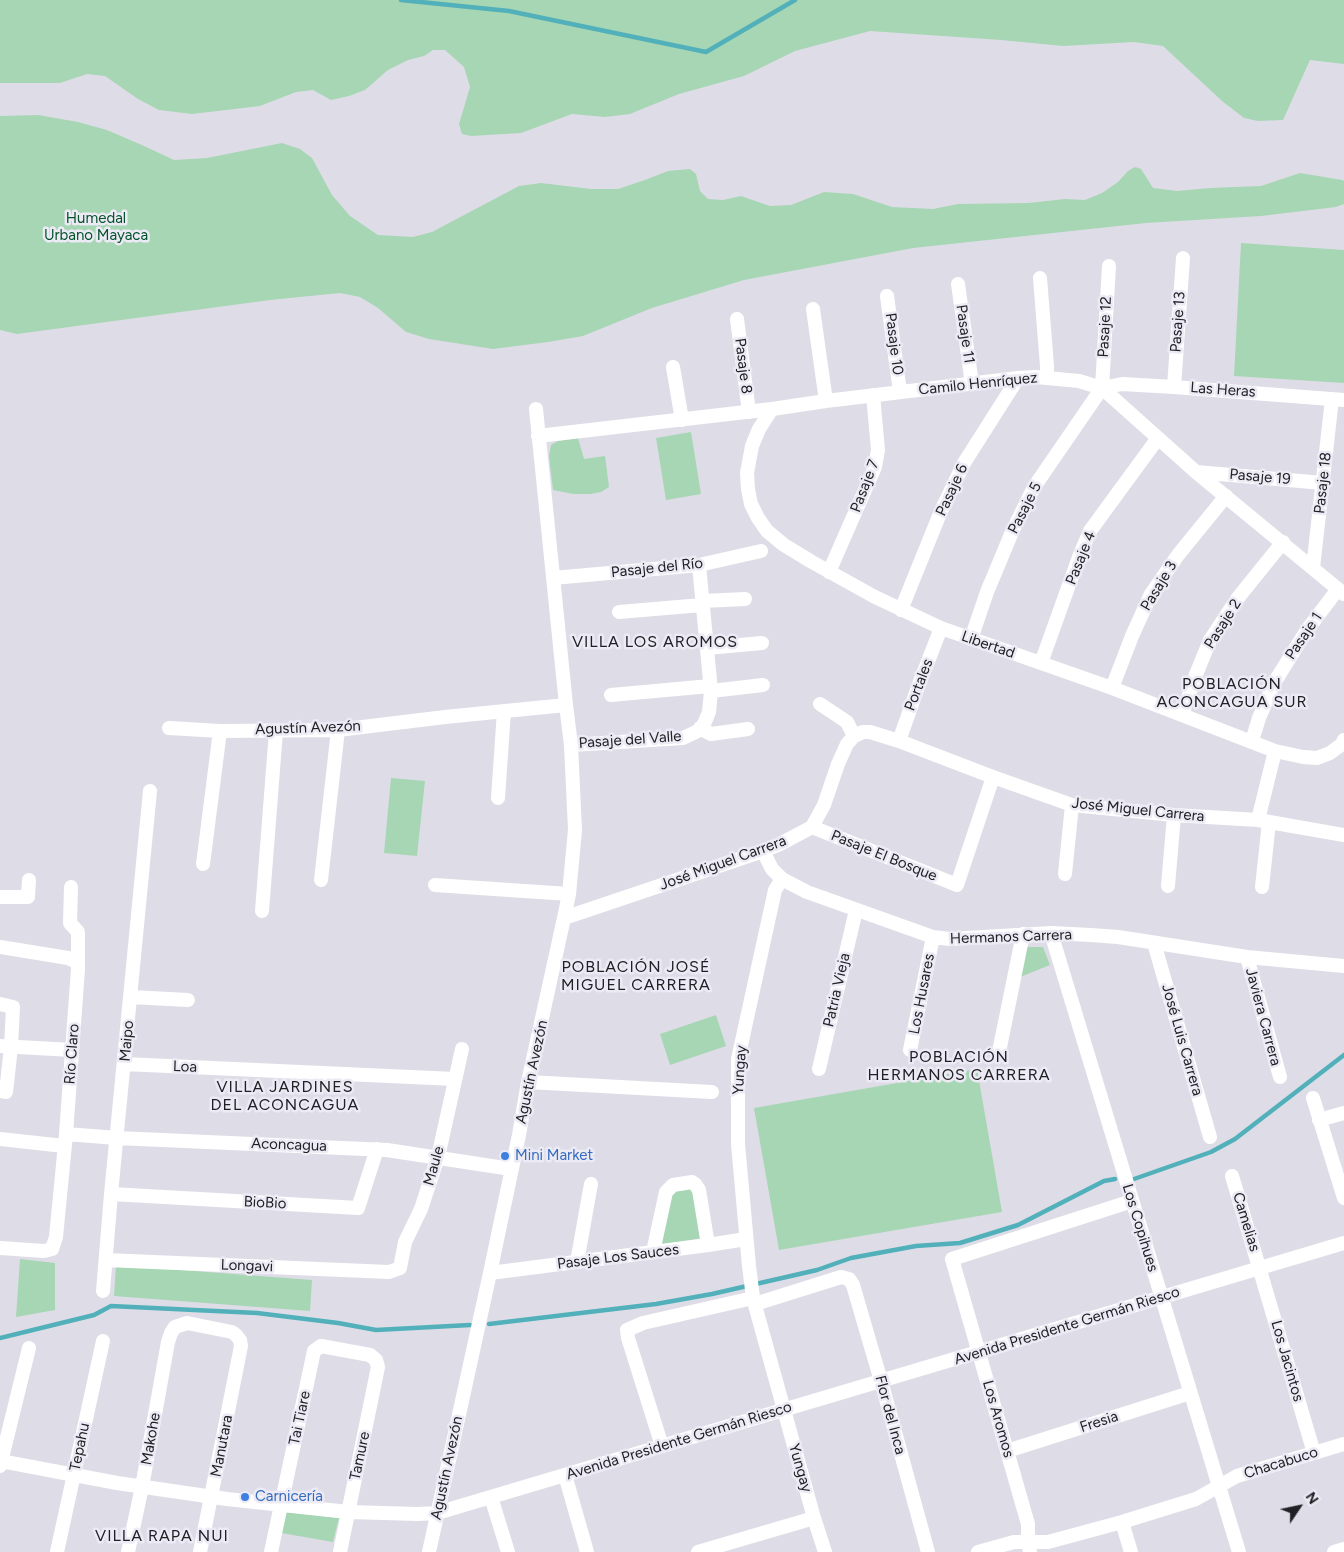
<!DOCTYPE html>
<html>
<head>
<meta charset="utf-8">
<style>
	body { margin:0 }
	#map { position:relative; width:1344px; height:1552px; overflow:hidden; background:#dedde7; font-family:Figtree,sans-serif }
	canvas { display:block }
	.north { position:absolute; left:1274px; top:1482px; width:50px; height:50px; -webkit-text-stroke:4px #eceaf4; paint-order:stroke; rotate:56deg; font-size:14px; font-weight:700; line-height:20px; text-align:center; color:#212024 }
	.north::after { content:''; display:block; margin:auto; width:18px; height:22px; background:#212024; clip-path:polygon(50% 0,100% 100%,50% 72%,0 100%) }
</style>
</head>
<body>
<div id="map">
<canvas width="1344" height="1552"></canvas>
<div class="north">N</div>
</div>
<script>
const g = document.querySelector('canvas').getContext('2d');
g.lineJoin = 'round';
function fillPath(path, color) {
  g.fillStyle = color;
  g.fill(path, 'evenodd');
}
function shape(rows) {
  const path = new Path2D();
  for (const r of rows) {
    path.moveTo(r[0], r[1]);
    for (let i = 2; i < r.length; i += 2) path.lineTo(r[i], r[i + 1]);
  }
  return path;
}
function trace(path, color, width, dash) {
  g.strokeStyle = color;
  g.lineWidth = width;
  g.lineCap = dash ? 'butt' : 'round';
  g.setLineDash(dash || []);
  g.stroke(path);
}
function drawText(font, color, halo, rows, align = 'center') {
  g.font = font + ' Figtree,sans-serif';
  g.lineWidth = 5;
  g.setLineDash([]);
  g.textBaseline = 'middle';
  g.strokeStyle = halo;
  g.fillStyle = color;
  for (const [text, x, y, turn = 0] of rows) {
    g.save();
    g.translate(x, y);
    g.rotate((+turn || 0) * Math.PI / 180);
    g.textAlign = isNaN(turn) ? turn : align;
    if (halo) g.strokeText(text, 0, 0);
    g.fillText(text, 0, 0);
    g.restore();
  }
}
fillPath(shape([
	[0,0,1344,0,1344,64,1310,60,1283,120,1258,121,1244,118,1222,101,1163,46,1134,42,1063,46,1001,40,870,31,795,51,744,76,679,94,630,114,605,117,572,114,521,133,471,136,462,134,459,124,470,87,464,67,445,50,433,50,424,56,408,60,388,70,365,90,349,96,331,100,313,90,296,92,260,106,192,114,159,110,138,99,105,76,87,74,60,83,0,83],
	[38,115,78,122,107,130,144,146,174,160,207,158,282,143,300,149,312,158,332,195,350,216,378,235,413,237,432,232,519,186,541,183,591,189,618,189,645,180,668,171,690,169,696,174,700,191,708,199,723,200,741,196,770,206,791,205,824,192,853,194,892,207,933,209,958,204,1028,203,1065,199,1085,200,1102,193,1118,182,1128,171,1135,167,1141,169,1153,188,1177,191,1210,188,1261,186,1300,173,1342,180,1344,181,1344,204,1336,207,1261,216,1146,223,913,248,744,280,652,308,583,336,548,342,493,349,429,339,406,332,378,308,360,297,340,293,270,300,17,334,0,330,0,116],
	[1241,243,1344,250,1344,383,1234,376],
	[691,432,701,494,666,500,656,438],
	[578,438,584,459,605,456,609,487,601,492,591,494,573,494,553,490,549,456,551,445,558,441],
	[391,778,425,781,417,856,384,853],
	[1025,947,1043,947,1050,965,1020,977],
	[716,1015,726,1046,670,1065,660,1034],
	[977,1069,1002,1212,779,1250,754,1108],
	[692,1187,703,1238,659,1245,671,1190],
	[20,1259,55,1263,55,1310,16,1317],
	[116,1265,312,1280,310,1311,114,1296],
	[285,1512,339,1518,333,1542,281,1533]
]), '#a7d6b4');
trace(shape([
	[401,0,509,11,706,52,795,0],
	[1134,1179,1211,1152,1235,1139,1344,1055],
	[489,1324,656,1304,712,1294,817,1270,851,1258,916,1246,960,1243,1018,1225,1104,1181,1115,1179],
	[0,1338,94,1315,111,1306,257,1313,338,1323,376,1330,470,1325]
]), '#51b0b9', 4.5);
trace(shape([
	[1040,278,1047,366,1047,377],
	[958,284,972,384],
	[887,296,900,392],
	[813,309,826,401],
	[737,319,749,412],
	[673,367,682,420],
	[1174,387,1183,258],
	[1102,388,1122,384,1174,387,1344,400],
	[772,409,759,429,752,446,747,473,748,489,751,504,758,518,767,531,784,545,812,562,875,597,941,628,1112,688,1275,751,1303,757,1317,758,1330,753,1342,744,1344,740],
	[538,436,772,409,826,401,1018,378,1036,377,1079,381,1102,388,1196,472,1344,594],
	[1196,472,1323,483],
	[1313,568,1332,399],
	[829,572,875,467,878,450,873,395],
	[553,578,699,565,761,551],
	[702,601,745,599],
	[901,610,941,511,964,463,1018,378],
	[619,612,702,605],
	[971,639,987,592,1012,532,1034,487,1102,388,1109,266],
	[707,648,762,643],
	[1041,663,1079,557,1090,531,1158,438],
	[1112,688,1132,636,1151,594,1178,555,1226,496],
	[711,691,763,685],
	[611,695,710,686],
	[820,704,847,722,854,736],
	[1182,715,1195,677,1210,640,1237,599,1283,542],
	[169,728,220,731,338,730,445,717,566,705],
	[700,728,711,734,748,729],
	[899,741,918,687,941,628],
	[1252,741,1259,718,1274,683,1307,630,1338,589],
	[571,745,683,738,698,731,704,724,709,712,711,691,699,565],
	[498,798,504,711],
	[1258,820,1275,751],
	[812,827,957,885,993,777],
	[763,851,772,869,782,879,807,892,933,937,950,939,1051,933,1091,935,1118,937,1247,957,1344,966],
	[203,864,220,731],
	[1065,874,1072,805],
	[782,879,775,890,738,1059,738,1144,749,1266,753,1298,814,1518,825,1552],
	[321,880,338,730],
	[435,885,569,894],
	[1168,886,1174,815],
	[1262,887,1269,822],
	[0,897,28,897,29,880],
	[262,911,276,731],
	[564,918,763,851,780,844,812,827,824,805,838,764,847,744,854,736,863,732,870,732,899,741,993,777,1072,805,1174,815,1258,820,1344,835],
	[1051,933,1239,1552],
	[1154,943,1210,1137],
	[0,947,68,958,77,962],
	[1247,957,1280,1077],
	[131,997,188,1000],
	[0,1004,13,1007,11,1047,6,1092,0,1091],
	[0,1046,72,1050],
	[1000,1047,1023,934],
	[910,1050,933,937],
	[124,1064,455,1079],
	[819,1069,856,910],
	[528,1082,712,1092],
	[1313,1098,1344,1198],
	[1319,1120,1344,1113],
	[66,1134,117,1138,387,1150,511,1169],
	[0,1139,64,1146],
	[1232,1176,1314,1453],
	[111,1194,358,1208,377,1149],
	[0,1248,44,1251,52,1249,56,1237,66,1134,78,969,78,932,70,923,71,887],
	[653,1252,666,1192,673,1185,692,1182,695,1184,699,1190,708,1245],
	[106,1260,389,1272,400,1268,405,1242,421,1209,438,1157,462,1049],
	[577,1262,591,1184],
	[490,1273,708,1245,746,1239],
	[103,1291,111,1194,150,791],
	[755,1304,841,1277,849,1279,853,1285,881,1381,928,1552],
	[662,1446,628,1338,627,1330,643,1323,753,1298],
	[1007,1451,1190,1393],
	[0,1461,117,1483,227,1499,348,1512,418,1514,437,1513,1344,1243],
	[0,1466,29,1348],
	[565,1475,587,1552],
	[491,1497,508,1552],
	[1122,1522,1131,1552],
	[57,1552,103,1341],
	[128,1552,142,1487,168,1342,171,1333,175,1327,187,1323,232,1332,236,1335,240,1340,241,1346,200,1552],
	[271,1552,314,1351,321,1346,370,1355,376,1360,378,1367,340,1552],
	[429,1552,490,1273,519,1135,528,1082,564,918,569,894,575,830,571,745,566,705,536,409],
	[698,1552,814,1518],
	[978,1552,1014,1542,1048,1542,1122,1522,1196,1499,1237,1476,1344,1444],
	[1030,1552,1028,1541,1028,1524,952,1259,1132,1201],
	[1334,1552,1344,1549]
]), '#fff', 14);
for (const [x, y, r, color] of [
	[505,1156,5,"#3f7fe0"],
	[245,1497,5,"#3f7fe0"]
]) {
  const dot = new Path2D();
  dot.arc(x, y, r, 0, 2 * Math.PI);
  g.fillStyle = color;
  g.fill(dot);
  trace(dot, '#eceaf4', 2);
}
drawText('15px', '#03522a', '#eceaf4', [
	["Humedal",96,219],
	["Urbano Mayaca",96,236]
]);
drawText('15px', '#212024', '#eceaf4', [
	["Pasaje 13",1178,322,-86],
	["Pasaje 12",1105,327,-87],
	["Pasaje 11",965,334,82],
	["Pasaje 10",894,344,83],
	["Pasaje 8",743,366,83],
	["Camilo Henríquez",978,384,-6],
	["Las Heras",1223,390,4],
	["Pasaje 19",1260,477,5],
	["Pasaje 18",1323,483,-84],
	["Pasaje 7",865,486,-69],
	["Pasaje 6",952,490,-65],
	["Pasaje 5",1025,508,-63],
	["Pasaje 4",1081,558,-68],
	["Pasaje del Río",657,568,-6],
	["Pasaje 3",1159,586,-59],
	["Pasaje 2",1223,624,-58],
	["Pasaje 1",1304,636,-56],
	["Libertad",988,645,19],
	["Portales",919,685,-69],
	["Agustín Avezón",308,728,-2],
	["Pasaje del Valle",630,740,-4],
	["José Miguel Carrera",1138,810,6],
	["Pasaje El Bosque",884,856,22],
	["José Miguel Carrera",723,863,-20],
	["Hermanos Carrera",1011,937,-2],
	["Patria Vieja",837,990,-77],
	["Los Husares",922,994,-79],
	["Javiera Carrera",1263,1017,75],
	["José Luis Carrera",1182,1040,74],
	["Maipo",127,1041,-85],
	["Río Claro",72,1054,-86],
	["Loa",185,1067,2],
	["Yungay",740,1070,-86],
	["Agustín Avezón",532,1072,-78],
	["Aconcagua",289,1145,2],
	["Maule",434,1166,-74],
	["BioBio",265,1203,3],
	["Camelias",1246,1222,73],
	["Los Copihues",1140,1228,73],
	["Pasaje Los Sauces",618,1257,-7],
	["Longavi",247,1266,2],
	["Avenida Presidente Germán Riesco",1067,1326,-17],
	["Los Jacintos",1287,1361,74],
	["Flor del Inca",890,1415,75],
	["Tai Tiare",300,1418,-78],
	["Los Aromos",998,1419,74],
	["Fresia",1099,1422,-18],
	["Makohe",151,1439,-80],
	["Avenida Presidente Germán Riesco",679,1441,-17],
	["Manutara",222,1446,-79],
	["Tepahu",80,1447,-78],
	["Tamure",360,1456,-78],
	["Chacabuco",1281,1463,-17],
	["Agustín Avezón",447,1468,-78],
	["Yungay",800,1468,74]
]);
drawText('15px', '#366cbe', '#eceaf4', [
	["Mini Market",515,1156],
	["Carnicería",255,1497]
], 'left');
g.letterSpacing = '1px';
drawText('16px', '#212024', '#eceaf4', [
	["VILLA LOS AROMOS",655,642],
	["POBLACIÓN",1232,684],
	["ACONCAGUA SUR",1232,702],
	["POBLACIÓN JOSÉ",636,967],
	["MIGUEL CARRERA",636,985],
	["POBLACIÓN",959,1057],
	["HERMANOS CARRERA",959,1075],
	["VILLA JARDINES",285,1087],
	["DEL ACONCAGUA",285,1105],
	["VILLA RAPA NUI",162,1536]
]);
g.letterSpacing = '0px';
</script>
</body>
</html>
